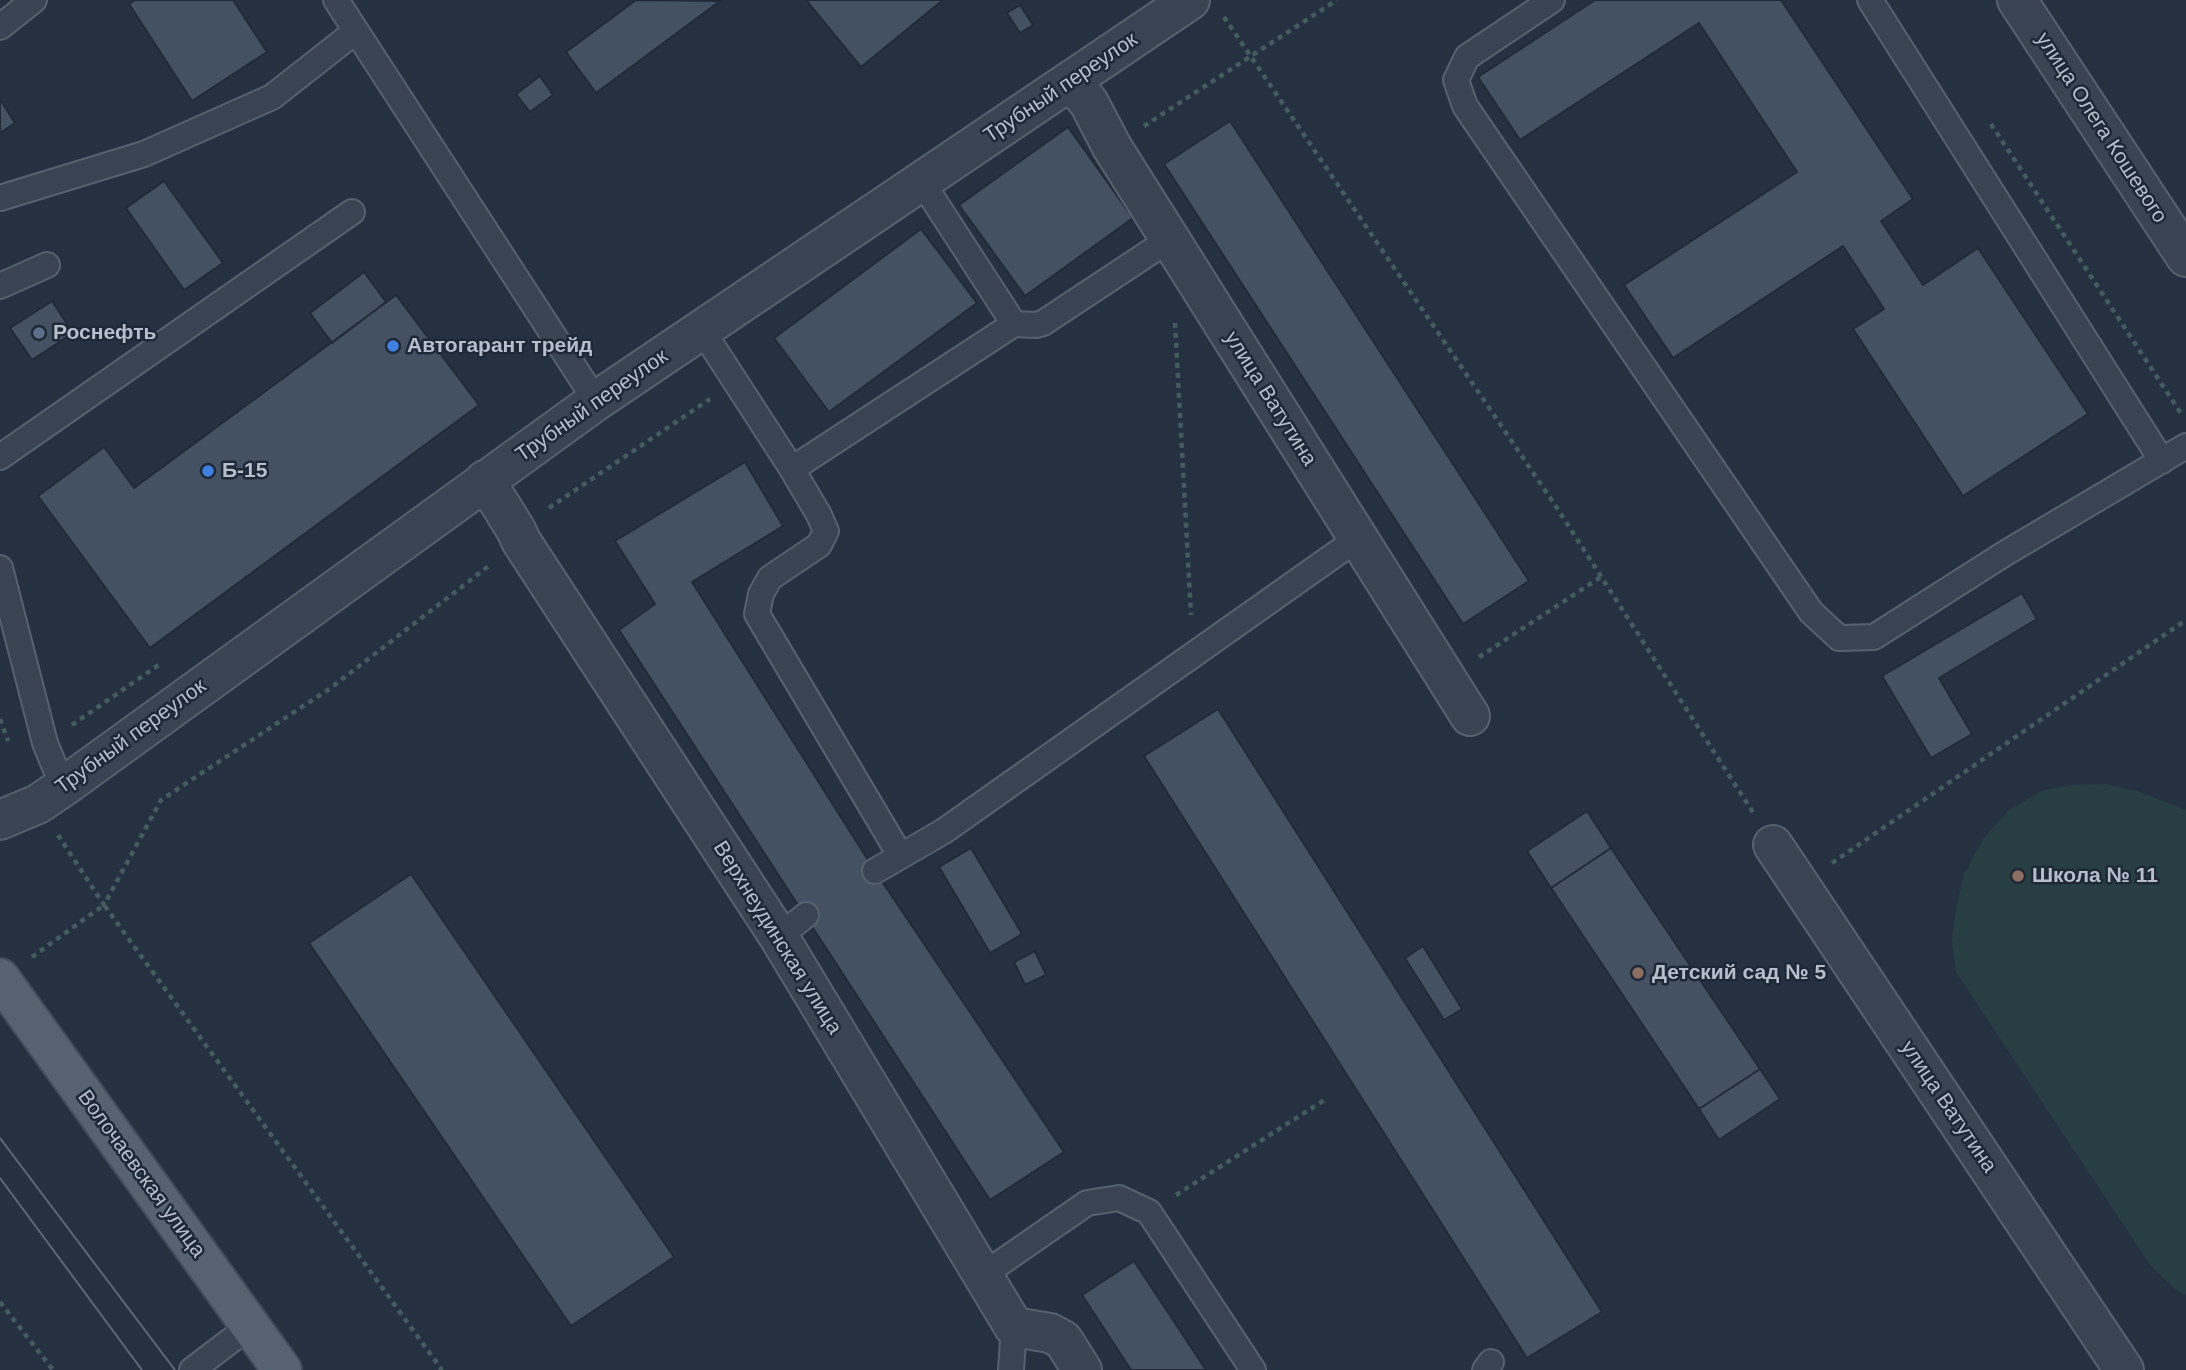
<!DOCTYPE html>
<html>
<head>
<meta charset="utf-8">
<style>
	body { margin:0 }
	canvas { display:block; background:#253141 }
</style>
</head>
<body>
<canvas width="2186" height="1370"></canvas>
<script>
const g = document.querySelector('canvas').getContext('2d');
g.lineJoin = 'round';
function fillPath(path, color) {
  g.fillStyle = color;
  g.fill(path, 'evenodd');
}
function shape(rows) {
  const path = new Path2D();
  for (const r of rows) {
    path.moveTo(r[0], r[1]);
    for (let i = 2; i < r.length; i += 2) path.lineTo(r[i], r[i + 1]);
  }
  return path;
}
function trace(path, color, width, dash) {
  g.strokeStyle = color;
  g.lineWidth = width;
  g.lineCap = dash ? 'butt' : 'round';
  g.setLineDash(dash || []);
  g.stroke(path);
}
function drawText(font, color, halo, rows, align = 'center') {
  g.font = font + ' Helvetica,sans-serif';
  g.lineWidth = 5;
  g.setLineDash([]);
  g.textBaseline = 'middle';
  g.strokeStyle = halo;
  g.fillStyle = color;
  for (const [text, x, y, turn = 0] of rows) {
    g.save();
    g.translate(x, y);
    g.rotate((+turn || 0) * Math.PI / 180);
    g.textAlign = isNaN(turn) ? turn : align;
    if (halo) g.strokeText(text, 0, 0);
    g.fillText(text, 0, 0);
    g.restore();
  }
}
fillPath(shape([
	[2106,784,2140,792,2186,810,2186,1295,2174,1288,2151,1266,1956,972,1952,940,1956,909,1964,874,1984,838,2008,811,2041,791,2073,785]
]), '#273f42');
const building = shape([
	[135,0,233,0,267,52,192,101,129,4,135,0],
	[636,0,720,1,596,93,566,52,636,0],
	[806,0,943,0,861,67,806,0],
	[1595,0,1781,0,1913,199,1881,221,1923,285,1978,248,2088,414,1963,496,1853,329,1884,309,1843,246,1673,358,1624,285,1797,172,1699,23,1520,140,1478,77,1595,0],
	[1020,5,1033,25,1020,33,1007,13,1020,5],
	[540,76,553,95,530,112,516,94,540,76],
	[0,99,15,123,0,133,0,99],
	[1230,121,1529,581,1463,624,1164,164,1230,121],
	[1068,127,1133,218,1025,296,959,205,1068,127],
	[164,181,223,263,184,290,126,208,164,181],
	[921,229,977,303,829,412,774,338,921,229],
	[364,272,386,302,332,343,310,313,364,272],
	[396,295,479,405,150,648,38,496,104,447,134,488,396,295],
	[52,301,73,333,32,360,10,328,52,301],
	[745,462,783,526,692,582,875,871,1064,1152,990,1200,619,630,655,604,615,541,745,462],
	[2022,593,2037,619,1939,678,1972,734,1931,758,1882,676,2022,593],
	[1218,709,1602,1312,1527,1358,1144,756,1218,709],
	[1587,811,1611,848,1551,888,1527,851,1587,811],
	[971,848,1022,934,990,953,939,867,971,848],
	[1611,848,1760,1069,1699,1109,1551,888,1611,848],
	[411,874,674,1257,571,1326,309,943,411,874],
	[1423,946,1462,1009,1444,1020,1405,958,1423,946],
	[1035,951,1046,975,1025,985,1014,962,1035,951],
	[1760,1069,1780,1099,1719,1140,1699,1109,1760,1069],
	[1134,1261,1206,1370,1131,1370,1082,1295,1134,1261]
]);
fillPath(building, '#445163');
trace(building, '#202a38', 2);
const service = shape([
	[336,0,596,401],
	[1552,0,1467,57,1456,80,1465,106,1811,612,1839,638,1874,637,2004,554,2186,446],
	[1870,0,2162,461],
	[0,27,34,0],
	[922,182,1014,324],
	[0,198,144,154,272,97,356,31],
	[0,286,47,265],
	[702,330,792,469,819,515,826,531,819,545,770,578,761,594,757,614,900,855],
	[0,457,352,212],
	[792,469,1014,324,1036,325,1043,323,1170,239],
	[0,568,45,743,63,787],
	[875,871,944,831,1357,539],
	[779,937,806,915],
	[983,1275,1087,1203,1119,1198,1149,1212,1253,1370],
	[192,1370,250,1326],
	[1011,1370,1014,1327],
	[1485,1370,1491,1362]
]);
const minor = shape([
	[2017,0,2186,257],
	[1071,81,1089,103,1112,147,1470,716],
	[485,480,516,530,521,541,779,937,1014,1327,1050,1333,1063,1340,1082,1370],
	[1773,845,2124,1370]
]);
const tertiary = shape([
	[0,820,38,804,63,787,596,401,1190,0]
]);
const primary = shape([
	[0,978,282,1370]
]);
trace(service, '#57616e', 28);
trace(minor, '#57616e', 42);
trace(tertiary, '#57616e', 42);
trace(primary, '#434c5a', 42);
trace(shape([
	[1224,17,1555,505,1754,814],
	[1991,124,2182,415],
	[1144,126,1337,0],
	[1175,323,1191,615],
	[549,508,710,399],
	[1479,657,1601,577],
	[0,719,8,741],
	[72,725,160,664],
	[58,835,104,905,161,800,332,687,490,565],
	[1832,863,2186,620],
	[32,957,104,905,442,1370],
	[1176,1195,1326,1099],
	[0,1302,53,1370]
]), '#455c5f', 4.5, [5, 5]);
trace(service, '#394351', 24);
trace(minor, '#394351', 38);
trace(tertiary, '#394351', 38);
trace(primary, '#576271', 38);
trace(shape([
	[0,1138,175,1370],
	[0,1178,142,1370]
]), '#5b6778', 2);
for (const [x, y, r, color] of [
	[39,333,7,"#5c6f8a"],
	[393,346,7,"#3f7fe0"],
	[208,471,7,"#3f7fe0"],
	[2018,876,7,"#8d6e63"],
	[1638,973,7,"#8d6e63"]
]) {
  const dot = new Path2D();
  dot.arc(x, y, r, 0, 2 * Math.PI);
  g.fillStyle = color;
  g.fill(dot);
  trace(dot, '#1e2836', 2.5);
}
drawText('21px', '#b6becb', '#1e2836', [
	["Трубный переулок",1061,88,-34],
	["улица Олега Кошевого",2101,128,57],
	["улица Ватутина",1270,399,58],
	["Трубный переулок",592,406,-35],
	["Трубный переулок",131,737,-36],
	["Верхнеудинская улица",777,938,58],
	["улица Ватутина",1948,1107,56],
	["Волочаевская улица",141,1174,54]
]);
drawText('bold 21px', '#b6becb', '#1e2836', [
	["Роснефть",53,333],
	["Автогарант трейд",407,346],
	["Б-15",222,471],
	["Школа № 11",2032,876],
	["Детский сад № 5",1652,973]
], 'left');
</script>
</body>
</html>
